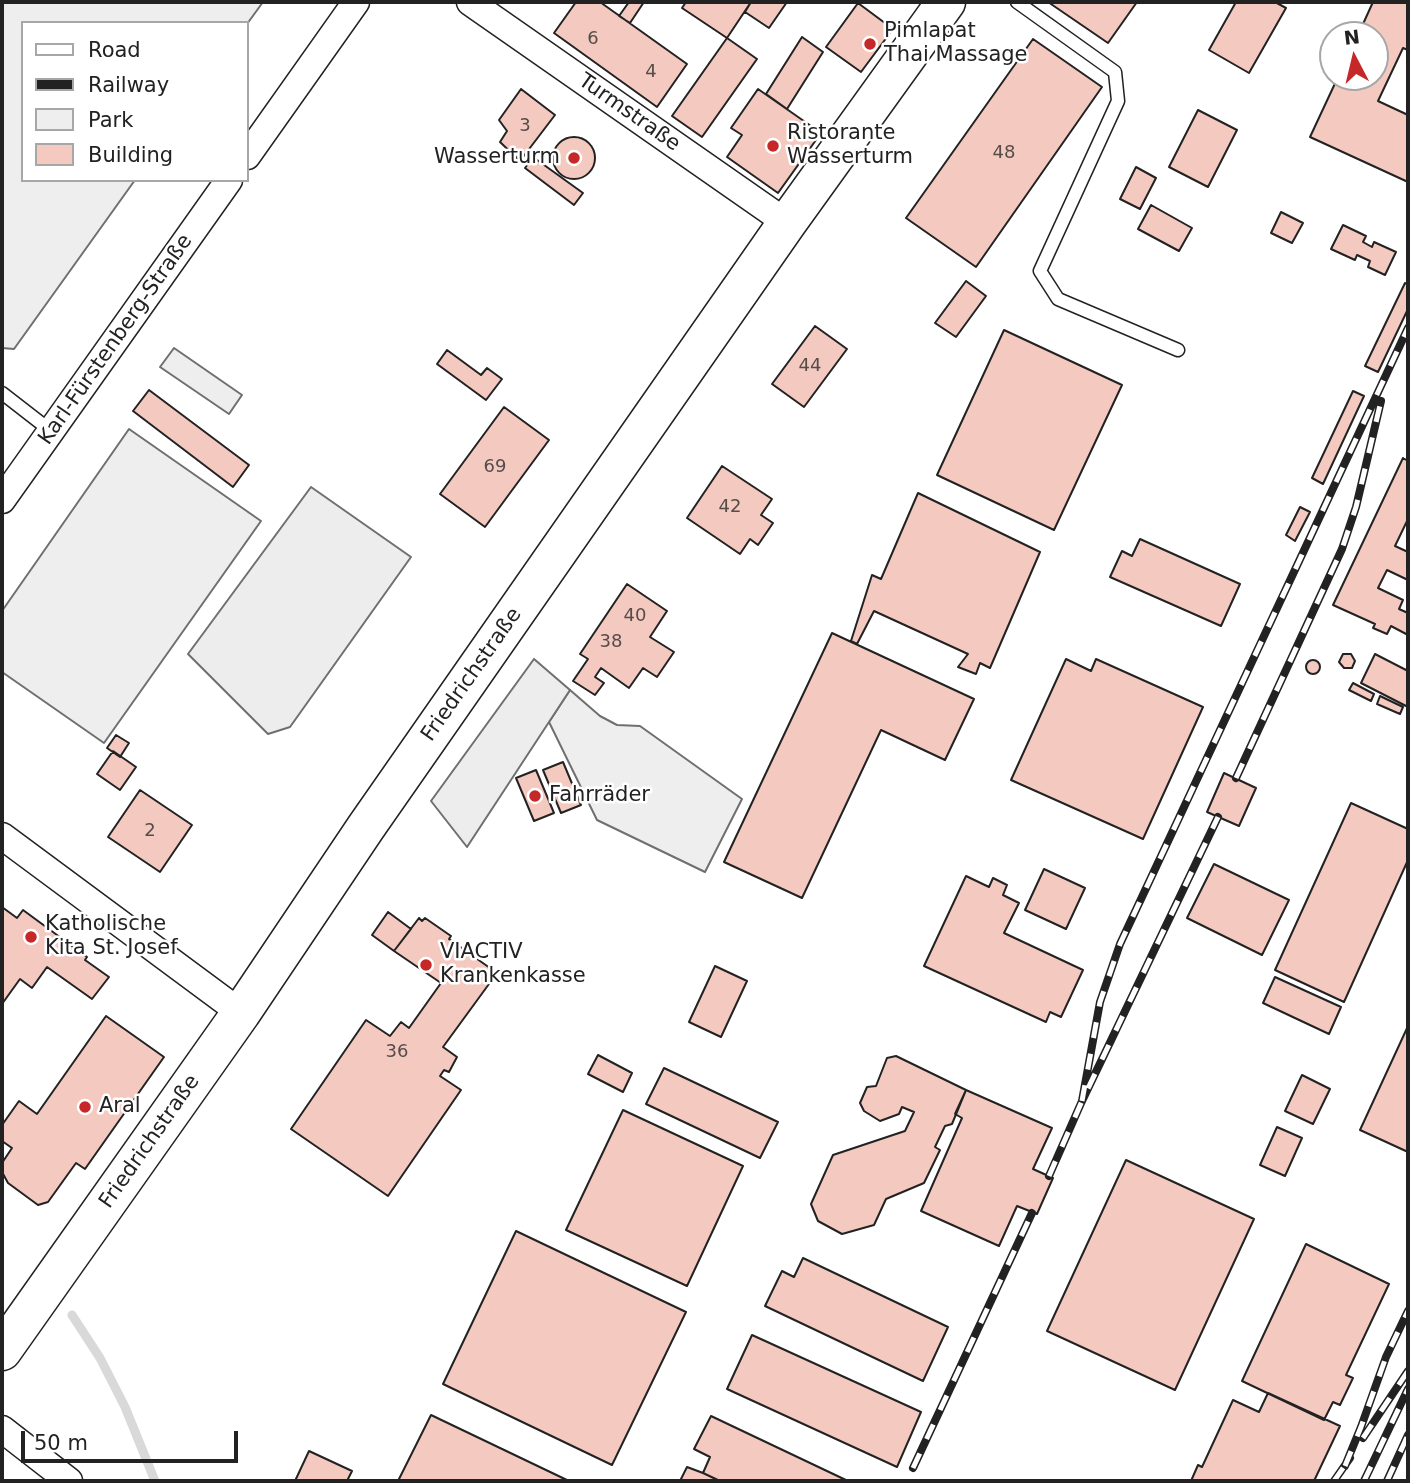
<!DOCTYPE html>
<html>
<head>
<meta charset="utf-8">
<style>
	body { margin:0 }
	#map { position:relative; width:1410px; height:1483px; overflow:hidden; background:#fff; font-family:"DejaVu Sans",sans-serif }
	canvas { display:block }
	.frame { position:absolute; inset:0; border:4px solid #222; pointer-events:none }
	.legend { position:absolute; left:21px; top:21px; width:228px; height:161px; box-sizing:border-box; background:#fff; border:2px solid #a7a7a7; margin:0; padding:9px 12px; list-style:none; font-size:21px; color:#222 }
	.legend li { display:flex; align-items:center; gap:14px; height:35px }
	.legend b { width:35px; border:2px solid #a7a7a7 }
	.north { position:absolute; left:1319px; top:21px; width:70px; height:70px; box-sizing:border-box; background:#fff; border:2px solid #a7a7a7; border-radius:50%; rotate:353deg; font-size:19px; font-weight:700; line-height:28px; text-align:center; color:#222 }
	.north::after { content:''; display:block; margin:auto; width:24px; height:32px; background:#c62828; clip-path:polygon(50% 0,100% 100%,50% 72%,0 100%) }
	.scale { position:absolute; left:21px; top:1431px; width:217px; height:32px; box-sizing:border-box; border:4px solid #222; border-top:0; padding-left:9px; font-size:21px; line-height:24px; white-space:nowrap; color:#222; -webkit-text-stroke:5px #fff; paint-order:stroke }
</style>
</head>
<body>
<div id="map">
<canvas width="1410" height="1483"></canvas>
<div class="frame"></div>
<ul class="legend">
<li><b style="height:9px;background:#fff"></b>Road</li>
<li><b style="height:9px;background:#222"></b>Railway</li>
<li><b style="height:19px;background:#eee"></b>Park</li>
<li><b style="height:19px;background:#f3c9c0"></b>Building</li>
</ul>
<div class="north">N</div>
<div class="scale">50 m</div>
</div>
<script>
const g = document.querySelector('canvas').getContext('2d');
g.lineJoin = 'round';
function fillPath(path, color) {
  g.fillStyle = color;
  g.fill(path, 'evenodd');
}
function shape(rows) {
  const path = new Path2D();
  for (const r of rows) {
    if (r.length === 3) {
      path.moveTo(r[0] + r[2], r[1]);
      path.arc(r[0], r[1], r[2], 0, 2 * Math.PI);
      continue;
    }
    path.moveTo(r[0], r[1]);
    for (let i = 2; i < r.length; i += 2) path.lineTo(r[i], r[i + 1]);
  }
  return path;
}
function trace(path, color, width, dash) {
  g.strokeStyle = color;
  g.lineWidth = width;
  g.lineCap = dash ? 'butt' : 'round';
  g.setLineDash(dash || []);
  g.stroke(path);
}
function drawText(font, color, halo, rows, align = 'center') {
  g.font = font + ' "DejaVu Sans",sans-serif';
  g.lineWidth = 5;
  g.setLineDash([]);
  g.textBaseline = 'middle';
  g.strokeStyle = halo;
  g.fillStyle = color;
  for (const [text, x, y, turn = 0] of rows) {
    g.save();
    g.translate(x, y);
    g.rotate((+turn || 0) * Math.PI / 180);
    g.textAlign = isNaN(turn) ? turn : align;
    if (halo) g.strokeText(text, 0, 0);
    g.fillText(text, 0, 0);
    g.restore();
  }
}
const green = shape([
	[2,2,263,2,247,24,23,23,23,180,135,180,14,349,2,348,2,2],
	[174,348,242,395,229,414,160,367,174,348],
	[129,429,261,521,104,743,2,672,2,611,129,429],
	[570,690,600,716,617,725,640,726,742,799,705,872,597,820,549,722,570,690]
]);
fillPath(green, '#eee');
trace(green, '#6f6f6f', 2);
const parking = shape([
	[311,487,411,557,290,727,268,734,188,654,311,487],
	[534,659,570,690,467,847,431,801,534,659]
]);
fillPath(parking, '#ededed');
trace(parking, '#6f6f6f', 2);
trace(shape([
	[72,1315,100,1358,125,1407,155,1481]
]), '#d9d9d9', 9);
const building = shape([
	[576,2,600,2,687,64,657,107,554,33,576,2],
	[629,2,644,2,630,23,619,16,629,2],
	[686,2,751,2,727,38,682,8,686,2],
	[751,2,787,2,769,28,745,12,751,2],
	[1048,2,1137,2,1108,43,1048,2],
	[1236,2,1275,2,1286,8,1249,73,1209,50,1236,2],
	[1373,2,1408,2,1408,50,1403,48,1378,101,1408,115,1408,182,1310,137,1338,77,1375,77,1375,35,1358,35,1373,2],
	[858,3,893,29,861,72,826,47,858,3],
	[802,37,823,52,787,109,766,94,802,37],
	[727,38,757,59,702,137,672,116,727,38],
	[1033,39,1102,87,976,267,906,218,1033,39],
	[521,89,555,115,520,161,500,142,507,131,499,120,521,89],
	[758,89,821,133,778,193,727,157,742,135,731,128,758,89],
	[1198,110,1237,130,1208,187,1169,167,1198,110],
	[574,158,21],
	[533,157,583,193,574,205,525,168,533,157],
	[1136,167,1156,178,1140,209,1120,199,1136,167],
	[1151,205,1192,228,1179,251,1138,229,1151,205],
	[1281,212,1303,223,1292,243,1271,233,1281,212],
	[1343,225,1366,236,1363,242,1372,247,1374,242,1396,252,1385,275,1368,267,1370,261,1357,255,1355,260,1331,249,1343,225],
	[966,281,986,296,956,337,935,323,966,281],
	[1405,283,1408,285,1408,309,1378,372,1365,366,1405,283],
	[815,326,847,349,804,407,772,384,815,326],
	[1004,330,1122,385,1054,530,937,475,1004,330],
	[447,350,481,375,487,368,502,379,486,400,437,364,447,350],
	[149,390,249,465,233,487,133,411,149,390],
	[1353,391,1364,396,1323,484,1312,478,1353,391],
	[504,407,549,440,485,527,440,494,504,407],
	[1403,458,1408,461,1408,519,1395,546,1408,552,1408,580,1387,570,1378,588,1403,600,1399,609,1408,613,1408,635,1391,626,1387,634,1373,628,1375,624,1333,605,1403,458],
	[722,466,772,499,761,515,773,523,758,545,750,539,740,554,687,518,722,466],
	[918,493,1040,552,990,668,980,663,976,674,958,667,968,654,874,611,857,644,851,641,872,575,881,579,918,493],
	[1300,507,1310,512,1295,541,1286,535,1300,507],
	[1140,539,1240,584,1221,626,1110,577,1122,551,1132,556,1140,539],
	[627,584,667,611,650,637,674,652,657,677,643,668,629,688,601,668,595,677,604,683,595,695,573,681,588,659,580,654,627,584],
	[832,633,974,699,945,760,881,730,802,898,724,862,832,633],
	[1343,654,1351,654,1355,661,1352,668,1344,668,1339,662,1343,654],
	[1375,654,1408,671,1408,707,1361,683,1375,654],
	[1066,659,1091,671,1096,659,1203,707,1143,839,1011,780,1066,659],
	[1313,667,7],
	[1353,683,1374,694,1371,701,1349,690,1353,683],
	[1380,696,1403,707,1400,714,1377,704,1380,696],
	[116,735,129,743,120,757,107,748,116,735],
	[113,751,136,767,120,790,97,774,113,751],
	[563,762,581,805,561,813,543,770,563,762],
	[536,770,554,813,534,821,516,778,536,770],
	[1224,773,1256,788,1239,826,1207,812,1224,773],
	[140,790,192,825,160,872,108,837,140,790],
	[1351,803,1408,829,1408,860,1344,1002,1275,970,1351,803],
	[1214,864,1289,900,1262,955,1187,918,1214,864],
	[1044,869,1085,888,1066,929,1025,910,1044,869],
	[966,876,989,887,993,878,1007,885,1003,895,1019,903,1004,933,1083,970,1061,1017,1050,1012,1046,1022,924,966,966,876],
	[2,907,17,918,23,910,87,957,85,960,109,977,92,999,47,967,32,988,20,979,2,1004,2,907],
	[388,912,411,929,394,951,372,935,388,912],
	[419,918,422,921,425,918,451,936,449,939,497,973,443,1047,457,1057,449,1072,444,1070,440,1076,461,1090,388,1196,291,1129,366,1020,390,1036,401,1022,409,1028,441,983,394,951,419,918],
	[715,966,747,981,721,1037,689,1022,715,966],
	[1275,977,1341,1007,1329,1034,1263,1003,1275,977],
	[106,1016,164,1057,85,1169,76,1163,48,1202,38,1205,8,1183,2,1172,2,1163,12,1148,2,1141,2,1125,19,1101,37,1114,106,1016],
	[1408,1026,1408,1152,1360,1130,1408,1026],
	[598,1055,632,1073,623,1092,588,1074,598,1055],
	[896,1056,966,1090,952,1124,945,1126,935,1147,940,1150,924,1183,886,1199,874,1225,842,1234,818,1221,811,1204,833,1155,905,1131,914,1112,902,1107,899,1114,880,1121,864,1111,860,1103,867,1087,876,1086,887,1058,896,1056],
	[664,1068,778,1122,760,1158,646,1104,664,1068],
	[1302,1075,1330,1089,1313,1124,1285,1111,1302,1075],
	[966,1090,1052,1128,1033,1169,1053,1178,1037,1214,1017,1206,999,1246,921,1211,962,1118,955,1114,966,1090],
	[623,1110,743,1166,687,1286,566,1230,623,1110],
	[1277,1127,1302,1138,1285,1176,1260,1165,1277,1127],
	[1126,1160,1254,1219,1175,1390,1047,1331,1126,1160],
	[516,1231,686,1312,612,1465,443,1384,516,1231],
	[1306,1244,1389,1284,1346,1375,1353,1378,1340,1405,1333,1402,1324,1420,1242,1381,1306,1244],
	[803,1258,948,1327,923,1381,765,1306,782,1271,794,1277,803,1258],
	[752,1335,921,1412,897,1467,727,1389,752,1335],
	[1268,1393,1340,1426,1314,1481,1191,1481,1198,1465,1202,1467,1233,1400,1259,1412,1268,1393],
	[431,1415,569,1481,398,1481,431,1415],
	[711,1416,848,1481,720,1481,703,1473,710,1457,694,1449,711,1416],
	[309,1451,352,1471,347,1481,295,1481,309,1451],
	[687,1467,703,1473,720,1481,680,1481,687,1467]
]);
fillPath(building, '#f3c9c0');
trace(building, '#222', 2);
const service = shape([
	[1017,2,1115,72,1118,101,1040,271,1058,299,1178,350],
	[2,393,51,431]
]);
const minor = shape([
	[470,2,787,223],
	[247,156,356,2],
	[2,500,229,180],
	[2,836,241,1013],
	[2,1429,69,1481]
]);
const primary = shape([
	[2,1351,241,1013,366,827,787,223,946,2]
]);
trace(service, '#222', 15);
trace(minor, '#222', 29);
trace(primary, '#222', 41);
trace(service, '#fff', 12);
trace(minor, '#fff', 26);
trace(primary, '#fff', 38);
const rail = shape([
	[1236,778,1342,549,1356,507,1381,401],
	[1082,1101,1100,1002,1120,944,1408,328],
	[1049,1176,1082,1101,1218,817],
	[1363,1438,1408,1371],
	[1345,1466,1361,1427,1386,1357,1408,1311],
	[913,1468,1032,1213],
	[1334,1481,1350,1458],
	[1364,1481,1408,1389],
	[1387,1481,1408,1435]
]);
trace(rail, '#222', 8);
trace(rail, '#fff', 5, [16]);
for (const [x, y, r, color] of [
	[870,44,7,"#c62828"],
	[773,146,7,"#c62828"],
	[574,158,7,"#c62828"],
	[535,796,7,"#c62828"],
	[31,937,7,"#c62828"],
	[426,965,7,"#c62828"],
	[85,1107,7,"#c62828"]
]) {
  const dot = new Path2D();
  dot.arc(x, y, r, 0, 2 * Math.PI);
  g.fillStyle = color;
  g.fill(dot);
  trace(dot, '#fff', 2.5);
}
drawText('18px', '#564c4a', null, [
	["6",593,39],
	["4",651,72],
	["3",525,126],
	["48",1004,153],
	["44",810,366],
	["69",495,467],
	["42",730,507],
	["40",635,616],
	["38",611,642],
	["2",150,831],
	["36",397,1052]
]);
drawText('21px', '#222', '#fff', [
	["Pimlapat",884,32],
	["Thai Massage",884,56],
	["Ristorante",787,134],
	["Wasserturm",787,158],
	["Wasserturm",560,158,"right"],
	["Fahrräder",549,796],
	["Katholische",45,925],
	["Kita St. Josef",45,949],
	["VIACTIV",440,953],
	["Krankenkasse",440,977],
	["Aral",99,1107]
], 'left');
drawText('21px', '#222', '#fff', [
	["Turmstraße",629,113,35],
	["Karl-Fürstenberg-Straße",116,340,-55],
	["Friedrichstraße",472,675,-55],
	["Friedrichstraße",150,1142,-55]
]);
</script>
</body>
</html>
